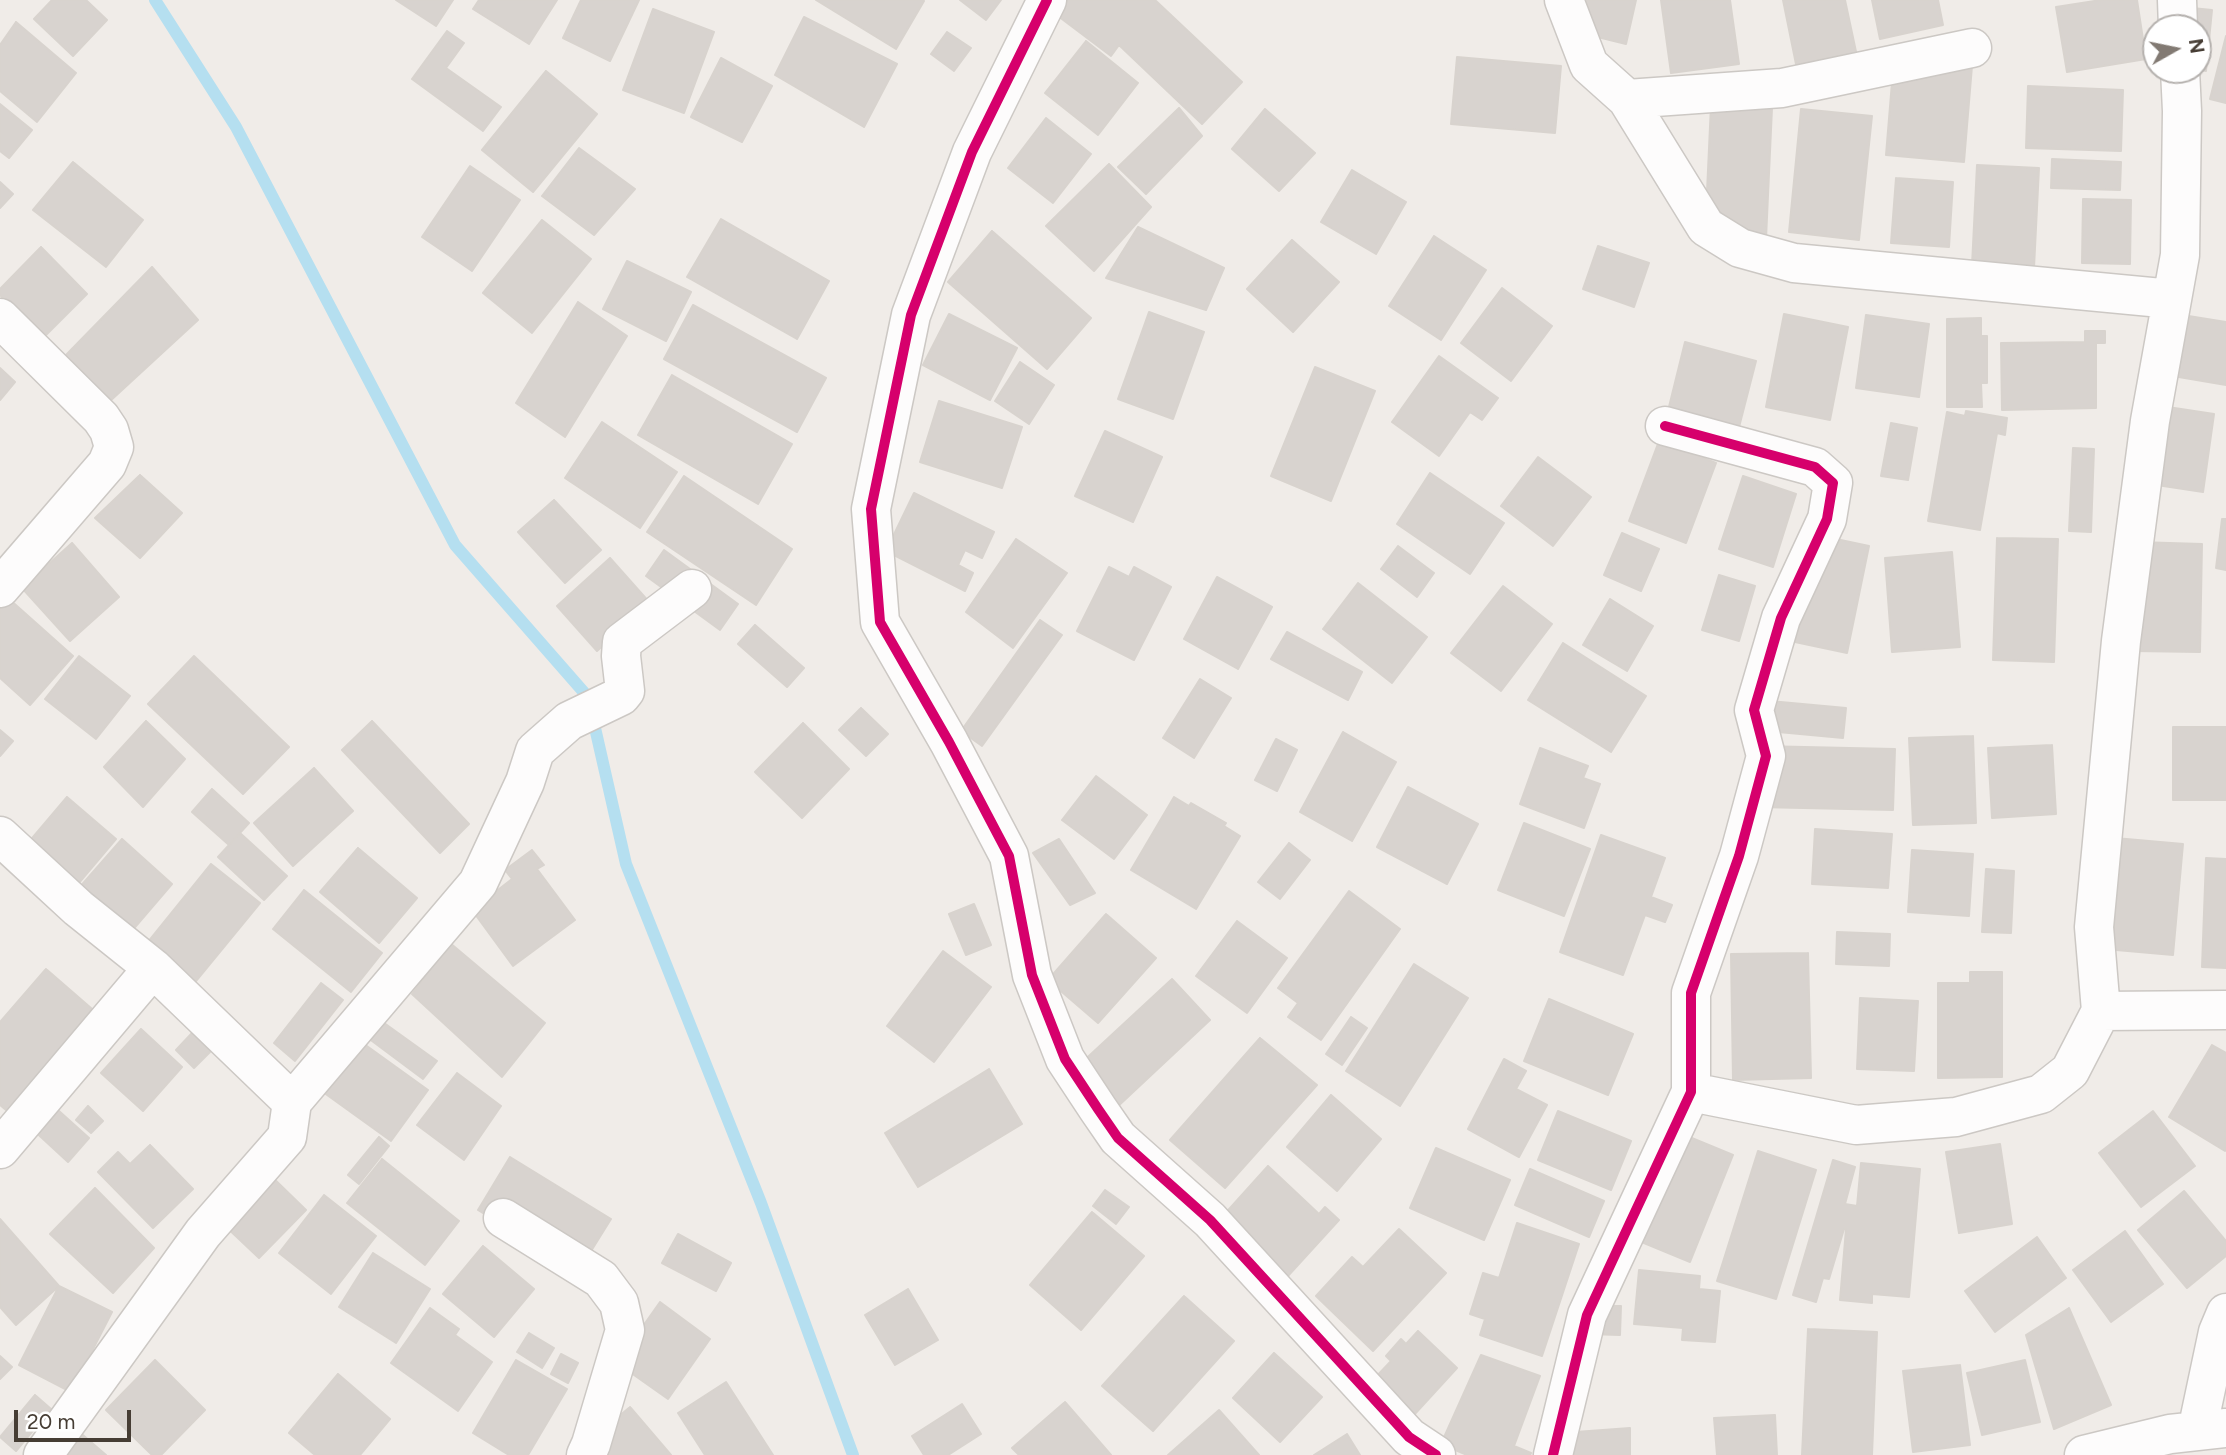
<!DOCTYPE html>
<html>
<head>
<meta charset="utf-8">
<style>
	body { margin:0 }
	#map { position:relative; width:2226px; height:1455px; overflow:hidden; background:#f0ece8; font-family:Figtree,sans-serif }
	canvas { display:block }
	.north { position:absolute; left:2142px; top:14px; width:70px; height:70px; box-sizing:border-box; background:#fff; border:2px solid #b5b1ae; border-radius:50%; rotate:81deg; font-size:19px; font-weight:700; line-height:28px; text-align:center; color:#463d34 }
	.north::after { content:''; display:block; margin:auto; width:24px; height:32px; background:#827a73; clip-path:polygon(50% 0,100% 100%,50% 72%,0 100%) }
	.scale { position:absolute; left:14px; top:1410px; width:117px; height:32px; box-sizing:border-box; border:4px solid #463d34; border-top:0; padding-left:9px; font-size:21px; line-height:24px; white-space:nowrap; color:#463d34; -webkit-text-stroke:5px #fff; paint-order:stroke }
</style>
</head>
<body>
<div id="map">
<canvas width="2226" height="1455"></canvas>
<div class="north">N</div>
<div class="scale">20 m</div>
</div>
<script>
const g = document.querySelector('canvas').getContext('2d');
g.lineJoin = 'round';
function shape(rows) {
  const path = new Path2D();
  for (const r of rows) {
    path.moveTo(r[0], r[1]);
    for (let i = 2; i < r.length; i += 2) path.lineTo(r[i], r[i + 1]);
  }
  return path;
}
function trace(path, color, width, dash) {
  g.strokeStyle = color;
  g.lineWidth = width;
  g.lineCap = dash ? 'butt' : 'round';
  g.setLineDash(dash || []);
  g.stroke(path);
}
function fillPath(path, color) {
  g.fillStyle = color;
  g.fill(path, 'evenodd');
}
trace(shape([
	[155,0,236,127,455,545,588,697,626,864,761,1203,853,1455]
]), '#b5dff0', 12);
const building = shape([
	[52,0,86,0,107,20,73,56,34,19,52,0],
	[396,0,453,0,436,26,396,0],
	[479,0,557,0,529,44,473,9,479,0],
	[581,0,639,0,610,61,563,38,581,0],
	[816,0,923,0,924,1,896,49,816,0],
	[960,0,1001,0,986,20,960,0],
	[1060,0,1155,0,1242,82,1202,124,1119,45,1111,56,1050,10,1060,0],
	[1563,0,1636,0,1626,44,1557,27,1563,0],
	[1661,0,1730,0,1739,64,1671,73,1661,0],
	[1783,0,1845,0,1858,61,1798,74,1783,0],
	[1872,0,1938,0,1943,25,1880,39,1872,0],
	[2101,0,2137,0,2146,59,2067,72,2056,7,2101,0],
	[2182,7,2212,10,2206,71,2198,70,2198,28,2179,28,2182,7],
	[653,9,714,32,684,113,623,90,653,9],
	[804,17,897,64,864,127,775,75,804,17],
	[16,22,76,73,37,122,0,91,0,45,16,22],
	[447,31,464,43,446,68,501,107,483,131,412,79,447,31],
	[947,32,971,48,954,71,931,54,947,32],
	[2226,36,2226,103,2210,99,2226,36],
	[1086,41,1138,83,1098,135,1045,93,1086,41],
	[1457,57,1561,66,1555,133,1451,124,1457,57],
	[721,58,772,86,742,142,691,117,721,58],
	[1972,66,1964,162,1886,155,1893,70,1972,66],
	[546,71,597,114,533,192,482,150,546,71],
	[2028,86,2123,90,2121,151,2026,148,2028,86],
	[0,104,32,130,9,158,0,151,0,104],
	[1711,105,1772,108,1766,239,1705,235,1711,105],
	[1179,108,1202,136,1146,194,1118,167,1179,108],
	[1265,109,1315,153,1279,191,1232,149,1265,109],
	[1801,109,1872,116,1859,240,1789,232,1801,109],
	[1046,118,1091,154,1053,203,1008,168,1046,118],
	[579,148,635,189,594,235,542,196,579,148],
	[2052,159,2121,162,2120,190,2051,188,2052,159],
	[73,162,143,220,106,267,33,210,73,162],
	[1109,164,1151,207,1094,271,1046,226,1109,164],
	[1977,165,2039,168,2034,268,1972,265,1977,165],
	[470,166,520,200,472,271,422,237,470,166],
	[1352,170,1406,202,1376,254,1321,222,1352,170],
	[1896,178,1953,182,1949,247,1891,243,1896,178],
	[0,182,13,194,0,208,0,182],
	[2083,199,2131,200,2130,264,2082,263,2083,199],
	[721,219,829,281,797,339,687,277,721,219],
	[542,220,591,259,532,333,483,293,542,220],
	[1138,227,1224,268,1206,310,1106,278,1138,227],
	[992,231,1091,318,1047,369,948,282,992,231],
	[1434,236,1486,270,1441,340,1389,306,1434,236],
	[1292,240,1339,282,1293,332,1247,289,1292,240],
	[1598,246,1649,263,1634,307,1583,289,1598,246],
	[41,247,87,294,43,338,0,295,0,289,41,247],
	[627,261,691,292,666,341,603,309,627,261],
	[152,267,198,320,109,402,65,356,152,267],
	[1502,288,1552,326,1511,381,1461,343,1502,288],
	[578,302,627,336,565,437,516,403,578,302],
	[693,305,826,378,797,432,664,359,693,305],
	[1149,312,1204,332,1173,419,1118,399,1149,312],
	[949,314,1017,348,990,400,923,365,949,314],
	[1784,314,1848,327,1830,420,1766,407,1784,314],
	[2176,314,2226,322,2226,385,2167,375,2176,314],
	[1866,315,1929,324,1919,397,1856,388,1866,315],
	[1981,318,1981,336,1987,336,1987,383,1981,383,1982,407,1947,407,1947,319,1981,318],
	[2085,331,2105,331,2105,343,2096,343,2096,408,2002,410,2001,343,2085,342,2085,331],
	[1685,342,1756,361,1737,435,1666,419,1685,342],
	[1439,356,1498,398,1482,420,1470,412,1439,456,1392,422,1439,356],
	[1020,362,1054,385,1029,424,995,401,1020,362],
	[1315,367,1375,391,1331,501,1271,476,1315,367],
	[0,368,15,382,0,400,0,368],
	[672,375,792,444,758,504,638,435,672,375],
	[939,401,1022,427,1002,488,920,462,939,401],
	[2148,404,2214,414,2203,492,2137,482,2148,404],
	[1966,411,2007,418,2005,435,1997,433,1980,530,1928,521,1947,412,1965,416,1966,411],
	[602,422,677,472,640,528,565,478,602,422],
	[1891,423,1917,428,1908,480,1881,476,1891,423],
	[1105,431,1162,457,1133,522,1075,496,1105,431],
	[1659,441,1716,463,1686,543,1629,521,1659,441],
	[2073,448,2094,449,2091,532,2069,531,2073,448],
	[1538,457,1591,497,1553,546,1501,506,1538,457],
	[1430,473,1504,523,1470,574,1397,524,1430,473],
	[140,475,182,513,140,558,95,518,140,475],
	[684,476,792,549,756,605,647,532,684,476],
	[1743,476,1796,494,1773,567,1719,549,1743,476],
	[914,493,994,532,982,558,965,550,958,565,973,573,965,591,886,551,914,493],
	[554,500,601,550,565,583,518,532,554,500],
	[2222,519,2226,519,2226,570,2216,568,2222,519],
	[1622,533,1659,549,1641,591,1604,575,1622,533],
	[1817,535,1869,546,1847,653,1795,642,1817,535],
	[1997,538,2058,539,2054,662,1993,660,1997,538],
	[1016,539,1067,573,1013,648,966,612,1016,539],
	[2137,542,2202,544,2200,652,2134,651,2137,542],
	[72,543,119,597,70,641,22,588,72,543],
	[1398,546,1434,573,1417,597,1381,569,1398,546],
	[664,550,738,604,720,630,646,576,664,550],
	[1952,552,1960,647,1892,652,1885,558,1952,552],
	[610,558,650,603,597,651,557,606,610,558],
	[1109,567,1129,577,1134,567,1171,587,1134,660,1077,631,1109,567],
	[1719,575,1755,586,1739,641,1702,630,1719,575],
	[1217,577,1272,607,1238,669,1184,639,1217,577],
	[1358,583,1427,637,1392,683,1323,629,1358,583],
	[1503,586,1552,624,1501,691,1451,653,1503,586],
	[8,598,73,656,30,705,0,678,0,607,8,598],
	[1610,599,1653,626,1627,671,1583,645,1610,599],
	[1040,620,1062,635,982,746,961,731,1040,620],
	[755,625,804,668,787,687,738,644,755,625],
	[1287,632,1362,672,1348,700,1271,659,1287,632],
	[1563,643,1646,696,1611,752,1528,700,1563,643],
	[79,656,130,696,96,739,45,699,79,656],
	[194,656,289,747,243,794,148,704,194,656],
	[1200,679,1231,698,1194,758,1163,738,1200,679],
	[1748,699,1846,708,1843,738,1746,729,1748,699],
	[861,708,888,734,866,756,839,730,861,708],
	[146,721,185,759,143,807,104,767,146,721],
	[372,721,469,824,440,853,342,750,372,721],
	[803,723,849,769,802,818,755,772,803,723],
	[2173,727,2226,727,2226,800,2173,800,2173,727],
	[0,730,13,741,0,756,0,730],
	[1343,732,1396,762,1352,841,1300,812,1343,732],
	[1973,736,1976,823,1913,825,1909,738,1973,736],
	[1276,739,1297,750,1277,791,1255,780,1276,739],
	[2052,745,2056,814,1992,818,1988,748,2052,745],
	[1759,746,1895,749,1893,810,1758,807,1759,746],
	[1540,748,1588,766,1583,778,1600,784,1584,828,1520,804,1540,748],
	[314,768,353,811,293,866,254,823,314,768],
	[1096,776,1147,815,1114,859,1062,820,1096,776],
	[1408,787,1478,824,1447,884,1377,847,1408,787],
	[212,789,249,823,229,845,192,812,212,789],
	[67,797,116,839,78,884,28,843,67,797],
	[1174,797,1189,806,1191,803,1226,823,1224,826,1240,836,1196,909,1131,870,1174,797],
	[1524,823,1590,849,1564,916,1498,890,1524,823],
	[1815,829,1892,834,1888,888,1812,884,1815,829],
	[240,833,287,876,264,900,218,857,240,833],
	[1601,835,1665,858,1651,897,1672,905,1665,922,1645,915,1623,975,1560,952,1601,835],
	[2115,838,2183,844,2173,955,2105,949,2115,838],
	[122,839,172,884,130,933,79,888,122,839],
	[1059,839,1095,893,1070,905,1033,853,1059,839],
	[1289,843,1310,860,1280,899,1258,882,1289,843],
	[358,848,417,898,379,943,320,892,358,848],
	[532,850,544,865,537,869,575,920,513,966,472,910,512,879,505,870,532,850],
	[1912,850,1973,854,1969,916,1908,912,1912,850],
	[2206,858,2226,859,2226,968,2202,967,2206,858],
	[211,864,260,903,196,981,148,942,211,864],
	[1986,869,2014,871,2011,933,1982,932,1986,869],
	[304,890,382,953,351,992,273,929,304,890],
	[1349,891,1400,929,1321,1040,1288,1017,1298,1003,1278,988,1349,891],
	[974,904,991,945,966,955,949,914,974,904],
	[1106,914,1156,958,1098,1023,1048,980,1106,914],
	[1237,921,1287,958,1247,1013,1196,976,1237,921],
	[1837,932,1890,934,1889,966,1836,964,1837,932],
	[450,943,545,1023,502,1077,412,994,450,943],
	[943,951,991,987,934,1062,887,1026,943,951],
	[1808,953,1811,1078,1733,1080,1731,954,1808,953],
	[1414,964,1468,998,1400,1106,1346,1071,1414,964],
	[46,969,99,1015,12,1115,0,1105,0,1022,46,969],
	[1970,972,2002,972,2002,1077,1938,1078,1938,983,1970,983,1970,972],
	[1172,979,1210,1020,1115,1109,1077,1067,1172,979],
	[321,983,343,1000,295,1061,274,1043,321,983],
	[1860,998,1918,1001,1914,1071,1857,1069,1860,998],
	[1549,999,1633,1034,1608,1095,1524,1061,1549,999],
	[373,1015,437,1061,423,1079,360,1032,373,1015],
	[1351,1017,1367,1028,1342,1065,1326,1054,1351,1017],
	[141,1029,182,1067,143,1111,101,1073,141,1029],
	[192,1033,211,1051,194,1068,176,1050,192,1033],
	[353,1036,428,1090,391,1141,316,1087,353,1036],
	[1260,1038,1317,1085,1225,1188,1170,1140,1260,1038],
	[2212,1045,2226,1053,2225,1151,2169,1117,2212,1045],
	[1504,1059,1526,1071,1516,1089,1547,1105,1519,1157,1468,1129,1504,1059],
	[989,1069,1022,1124,918,1187,885,1133,989,1069],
	[457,1073,501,1106,464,1160,417,1125,457,1073],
	[1331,1095,1381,1139,1337,1191,1287,1147,1331,1095],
	[49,1102,89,1138,68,1162,29,1126,49,1102],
	[88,1106,103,1121,91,1133,76,1120,88,1106],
	[1558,1111,1631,1141,1611,1190,1538,1160,1558,1111],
	[2153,1111,2195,1166,2141,1207,2099,1153,2153,1111],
	[1670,1129,1733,1155,1690,1262,1627,1236,1670,1129],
	[379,1137,389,1146,359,1184,348,1175,379,1137],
	[2000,1144,2012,1224,1959,1233,1946,1152,2000,1144],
	[150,1145,193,1189,153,1228,98,1172,118,1152,130,1164,150,1145],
	[1436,1148,1510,1180,1484,1240,1410,1208,1436,1148],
	[1758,1151,1816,1170,1776,1299,1717,1281,1758,1151],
	[510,1157,611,1219,578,1272,478,1210,510,1157],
	[382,1159,459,1221,425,1265,347,1203,382,1159],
	[1833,1160,1855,1167,1845,1204,1857,1206,1861,1163,1920,1169,1909,1297,1872,1294,1872,1303,1840,1300,1846,1229,1844,1229,1829,1279,1823,1278,1816,1302,1793,1295,1833,1160],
	[1268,1166,1319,1214,1325,1207,1339,1220,1287,1277,1222,1217,1268,1166],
	[1530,1169,1604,1201,1589,1237,1515,1205,1530,1169],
	[269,1174,306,1210,259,1258,222,1223,269,1174],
	[95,1188,154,1248,113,1293,50,1234,95,1188],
	[1105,1190,1129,1207,1116,1224,1093,1206,1105,1190],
	[2184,1191,2226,1241,2226,1256,2187,1288,2138,1230,2184,1191],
	[324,1195,376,1236,331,1294,279,1253,324,1195],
	[1092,1212,1144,1256,1081,1330,1030,1285,1092,1212],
	[0,1219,59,1286,16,1325,0,1307,0,1219],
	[1517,1223,1579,1244,1542,1356,1480,1335,1485,1319,1470,1314,1483,1273,1499,1278,1517,1223],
	[1399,1229,1446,1273,1373,1351,1316,1296,1352,1257,1363,1267,1399,1229],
	[2125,1231,2163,1284,2111,1322,2073,1270,2125,1231],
	[678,1234,731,1263,716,1291,662,1263,678,1234],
	[2037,1237,2066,1278,1995,1332,1965,1291,2037,1237],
	[483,1246,534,1289,494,1337,443,1294,483,1246],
	[373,1253,430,1289,396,1343,339,1307,373,1253],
	[1639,1270,1700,1276,1699,1289,1720,1291,1715,1342,1682,1340,1683,1328,1634,1324,1639,1270],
	[59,1286,112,1312,71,1392,19,1365,59,1286],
	[908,1289,938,1340,895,1365,865,1315,908,1289],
	[1184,1296,1234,1341,1153,1431,1102,1386,1184,1296],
	[660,1302,710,1339,668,1399,617,1363,660,1302],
	[1589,1306,1621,1306,1620,1335,1588,1334,1589,1306],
	[430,1308,459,1329,455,1335,492,1362,458,1411,391,1363,430,1308],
	[2069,1308,2111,1405,2054,1429,2026,1335,2069,1308],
	[1808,1329,1877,1332,1872,1455,1802,1455,1808,1329],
	[1418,1331,1457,1368,1413,1416,1374,1379,1391,1361,1386,1356,1401,1339,1406,1344,1418,1331],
	[529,1333,554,1348,542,1368,517,1352,529,1333],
	[1274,1353,1322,1397,1280,1442,1233,1398,1274,1353],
	[561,1354,578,1363,568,1383,551,1374,561,1354],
	[1481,1355,1540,1376,1514,1446,1531,1453,1530,1455,1467,1455,1441,1444,1481,1355],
	[0,1356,12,1367,0,1379,0,1356],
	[155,1360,205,1410,161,1455,152,1455,106,1410,155,1360],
	[516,1360,567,1389,528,1455,509,1455,473,1433,516,1360],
	[2025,1360,2040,1422,1982,1435,1967,1373,2025,1360],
	[1960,1365,1970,1445,1913,1452,1903,1371,1960,1365],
	[338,1374,390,1419,360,1455,315,1455,289,1433,338,1374],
	[726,1382,773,1455,705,1455,678,1413,726,1382],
	[35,1395,51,1409,16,1451,0,1437,35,1395],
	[1065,1402,1111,1455,1019,1455,1012,1448,1065,1402],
	[962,1404,981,1434,948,1455,924,1455,912,1436,962,1404],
	[630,1407,671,1455,605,1455,592,1439,630,1407],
	[1219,1410,1259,1455,1168,1455,1219,1410],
	[1775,1415,1777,1455,1717,1455,1714,1418,1775,1415],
	[1630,1428,1630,1455,1561,1455,1562,1433,1630,1428],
	[77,1430,106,1455,56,1455,77,1430],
	[1347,1434,1360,1455,1314,1455,1347,1434]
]);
fillPath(building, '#d8d3cf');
trace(building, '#d8d3ce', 2);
const street = shape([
	[1047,0,972,152,911,315,871,509,880,622,949,742,1009,856,1032,975,1065,1059,1098,1109,1118,1138,1210,1220,1409,1437,1436,1455],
	[1564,0,1589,65,1627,99,1706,227,1740,248,1794,263,2172,299],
	[2177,0,2178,28],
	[1627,99,1782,88,1972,48],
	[0,318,101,418,109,430,114,447,107,464,0,588],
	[0,836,78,908,153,968,292,1102],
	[2101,1011,2094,927,2121,641,2150,421,2180,255,2182,111,2180,70],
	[1691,1092,1856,1125,1956,1117,2041,1094,2070,1071,2101,1011,2226,1010],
	[0,1149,153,968],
	[503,1218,601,1279,619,1303,625,1330,591,1444,586,1455],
	[2197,1431,2218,1332,2226,1313],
	[43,1455,203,1233,287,1137,292,1102,478,883,525,782,535,751,569,721,621,696,625,691,621,656,622,642,692,589],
	[1553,1455,1587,1315,1691,1092,1691,993,1739,856,1766,756,1754,710,1781,618,1827,519,1833,483,1815,467,1665,426],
	[2084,1455,2170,1434,2226,1428]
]);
trace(street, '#ccc8c4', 41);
trace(street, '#fdfcfc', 38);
trace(shape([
	[1047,0,972,152,911,315,871,509,880,622,949,742,1009,856,1032,975,1065,1059,1098,1109,1118,1138,1210,1220,1409,1437,1436,1455],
	[1553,1455,1587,1315,1691,1092,1691,993,1739,856,1766,756,1754,710,1781,618,1827,519,1833,483,1815,467,1665,426]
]), '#d6006c', 10);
</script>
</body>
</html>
